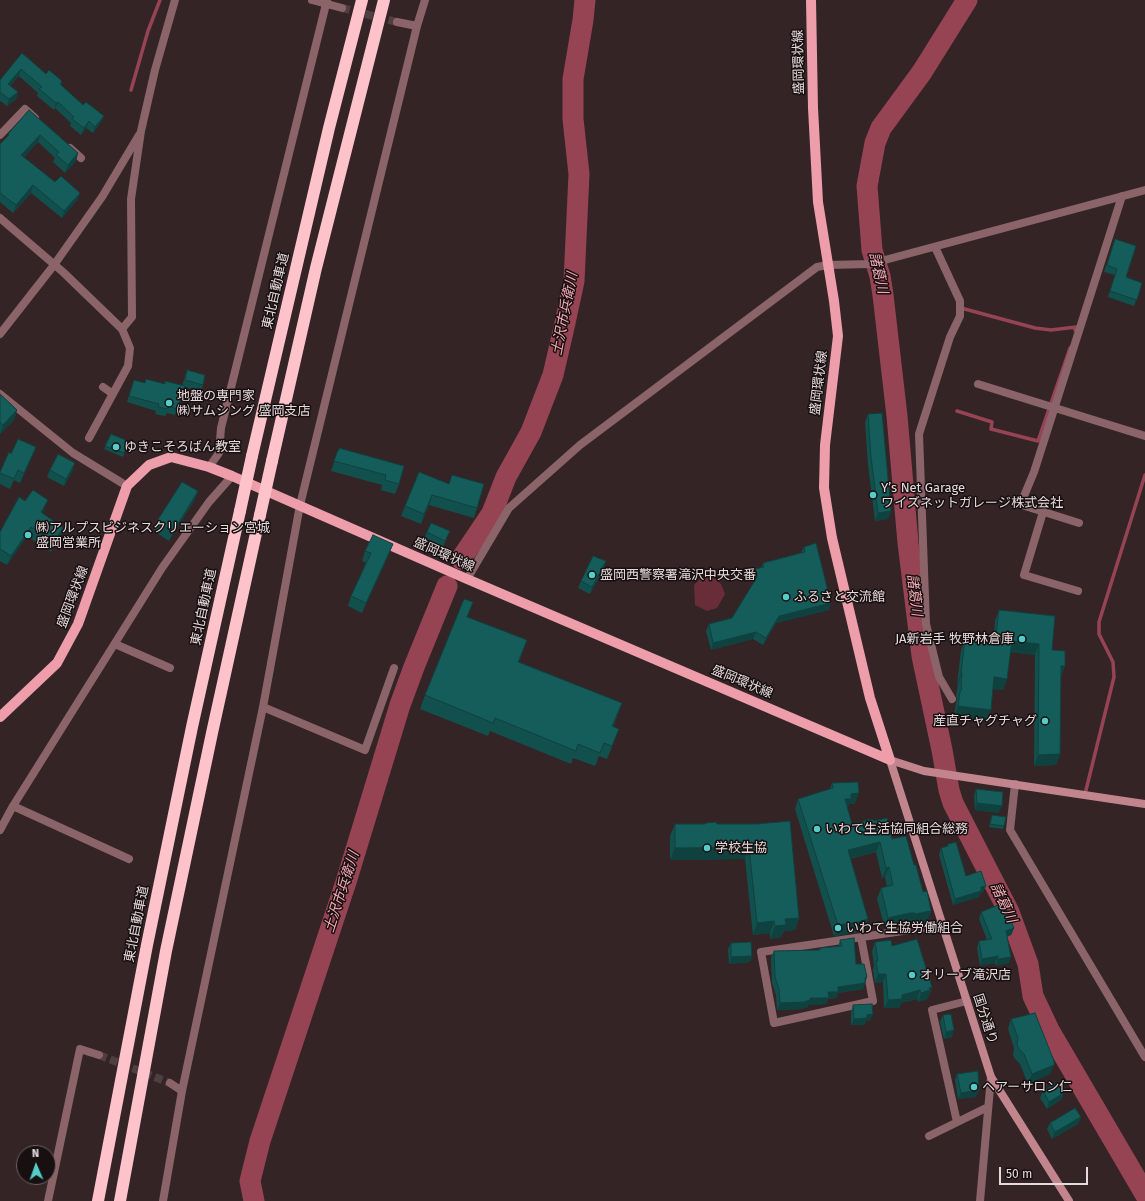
<!DOCTYPE html>
<html>
<head>
<meta charset="utf-8">
<style>
	body { margin:0 }
	#map { position:relative; width:1145px; height:1201px; overflow:hidden; background:#342426; font-family:"Fira Sans",sans-serif }
	canvas { display:block }
	.north { position:absolute; left:16px; top:1145px; width:40px; height:40px; box-sizing:border-box; background:#170f10; border:1px solid #6a6162; border-radius:50%; rotate:358deg; font-size:11px; font-weight:700; line-height:16px; text-align:center; color:#e6dbdc }
	.north::after { content:''; display:block; margin:auto; width:14px; height:18px; background:#54cdc8; clip-path:polygon(50% 0,100% 100%,50% 72%,0 100%) }
	.scale { position:absolute; left:999px; top:1167px; width:89px; height:18px; box-sizing:border-box; border:2px solid #e6dbdc; border-top:0; padding-left:5px; font-size:12px; line-height:14px; white-space:nowrap; color:#e6dbdc; -webkit-text-stroke:3px #170f10; paint-order:stroke }
</style>
</head>
<body>
<div id="map">
<canvas width="1145" height="1201"></canvas>
<div class="north">N</div>
<div class="scale">50 m</div>
</div>
<script>
const g = document.querySelector('canvas').getContext('2d');
g.lineJoin = 'round';
function fillPath(path, color) {
  g.fillStyle = color;
  g.fill(path, 'evenodd');
}
function shape(rows) {
  const path = new Path2D();
  for (const r of rows) {
    path.moveTo(r[0], r[1]);
    for (let i = 2; i < r.length; i += 2) path.lineTo(r[i], r[i + 1]);
  }
  return path;
}
function trace(path, color, width, dash) {
  g.strokeStyle = color;
  g.lineWidth = width;
  g.lineCap = dash ? 'butt' : 'round';
  g.setLineDash(dash || []);
  g.stroke(path);
}
function drawText(font, color, halo, rows, align = 'center') {
  g.font = font + ' "Fira Sans","Noto Sans JP",sans-serif';
  g.lineWidth = 3;
  g.setLineDash([]);
  g.textBaseline = 'middle';
  g.strokeStyle = halo;
  g.fillStyle = color;
  for (const [text, x, y, turn = 0] of rows) {
    g.save();
    g.translate(x, y);
    g.rotate((+turn || 0) * Math.PI / 180);
    g.textAlign = isNaN(turn) ? turn : align;
    if (halo) g.strokeText(text, 0, 0);
    g.fillText(text, 0, 0);
    g.restore();
  }
}
fillPath(shape([
	[713,577,721,584,725,594,717,608,707,611,695,605,694,585,701,578]
]), '#682d38');
trace(shape([
	[131,90,148,31,160,0],
	[961,308,1035,328,1051,330,1076,327,1075,330],
	[957,411,992,422,991,429,1038,441,1070,348],
	[1085,794,1114,677,1113,662,1099,634,1099,622,1145,475]
]), '#964353', 3.5);
trace(shape([
	[967,0,922,72,881,128,875,143,867,186,872,250,880,276,883,295,897,416,908,543,922,656,942,750,949,790,953,803,1009,912,1028,964,1033,996,1049,1030,1145,1194],
	[461,559,492,513,506,477,531,432,553,375,565,323,574,281,579,174,573,119,573,79,583,20,585,0],
	[254,1201,250,1181,260,1141,346,882,400,705,414,667,447,586]
]), '#964353', 21);
trace(shape([
	[342,8,397,22],
	[99,1055,170,1083]
]), '#4f3f41', 8, [8, 4]);
trace(shape([
	[312,0,342,8],
	[397,22,417,26],
	[0,135,25,109,35,118],
	[70,148,81,158],
	[0,218,63,272,122,329,130,348,128,366,89,438],
	[935,247,960,301,960,316,950,337,919,434,926,624,939,677,952,699],
	[122,329,132,317,131,199,141,131,155,70,175,0],
	[0,334,54,265,102,197,139,135],
	[978,384,1145,436],
	[103,387,113,394],
	[0,394,73,453,127,486],
	[209,467,219,453,221,428,327,0],
	[1043,512,1024,575,1078,591],
	[1079,523,1025,506,1024,496,1034,472,1122,196],
	[467,579,509,508,580,445,817,267,828,265,870,264,1145,190],
	[115,644,170,668],
	[263,707,365,750,394,668],
	[1015,784,1010,830,1145,1057],
	[0,830,13,806],
	[129,859,13,806,162,568,209,502,232,476],
	[861,937,873,1001,774,1023,761,952,943,925],
	[170,1083,182,1091],
	[957,1122,932,1010,967,1001],
	[929,1136,988,1107],
	[48,1201,80,1049,99,1055],
	[163,1201,182,1091,263,707,300,505,417,26,425,0],
	[980,1201,991,1077]
]), '#8b6469', 8);
trace(shape([
	[890,760,991,1077,1069,1201],
	[890,760,924,771,1145,804]
]), '#c2858e', 8);
trace(shape([
	[811,0,813,108,818,202,834,301,838,336,825,445,824,488,832,538,870,698,890,760],
	[0,717,57,663,78,624,127,486,149,465,171,457,209,467,232,476,467,579,890,760]
]), '#ed9eaa', 10);
trace(shape([
	[252,456,329,128,362,0],
	[272,461,316,268,384,0],
	[98,1201,147,945,192,727,240,511],
	[120,1201,166,951,212,733,260,515]
]), '#fdc2ca', 12);
trace(shape([
	[240,511,252,456],
	[260,515,272,461]
]), '#fdc2ca', 12);
fillPath(shape([
	[22,53,46,74,62,81,61,85,83,105,104,116,101,122,93,133,86,128,81,135,70,126,71,123,55,108,54,110,37,96,38,93,19,76,10,86,18,92,16,99,7,106,0,101,0,80],
	[29,110,78,153,76,161,65,173,53,162,55,158,38,142,24,157,55,182,80,193,77,200,62,218,31,193,13,213,0,202,0,144,7,138,8,134],
	[1115,239,1126,277,1142,283,1134,306,1108,297,1115,275,1104,272],
	[187,370,203,385,201,391,184,387,175,415,167,413,165,416,155,414,156,411,127,402,134,380,144,383,182,386],
	[0,394,17,410,14,420,0,434],
	[868,414,891,511,888,519,875,521,868,465,865,422],
	[111,434,128,444,123,457,104,449],
	[36,447,32,457,20,483,14,480,10,489,0,484,0,472,11,454],
	[338,450,404,466,399,484,395,494,381,490,382,485,331,471],
	[50,470,73,470,64,486,47,477],
	[452,475,477,508,474,518,429,505,421,524,401,516,405,506,449,484],
	[198,491,194,501,169,541,154,531,157,521],
	[25,501,44,510,42,513,63,528,60,538,51,552,27,536,7,565,0,561,0,532],
	[427,532,447,538,443,547,424,539],
	[804,547,829,610,776,623,763,645,753,639,711,650,706,631,709,624,732,618,754,582,752,576,755,569,761,568,763,563,801,553],
	[365,551,389,554,362,613,348,606,351,596,366,563,362,561],
	[604,568,590,594,578,588,581,581],
	[999,610,1052,650,1065,666,1061,676,1060,754,1056,765,1034,766,1035,655,1010,652,1007,679,1003,690,993,689,986,721,954,717,956,703,957,699,956,696,958,684,957,684,961,651,965,639,993,643,995,621],
	[468,617,527,640,519,662,622,703,613,727,614,742,607,759,599,756,595,766,573,758,571,764,490,731,488,736,420,709,425,695],
	[832,783,855,804,849,804,847,809,852,824,874,821,892,839,914,865,923,892,931,911,928,921,912,924,912,923,907,923,885,928,877,899,881,888,887,887,885,877,882,878,876,852,850,859,868,919,865,929,854,933,834,936,795,809,798,799,830,789],
	[976,789,999,813,975,810,974,795],
	[992,815,1004,826,1003,829,989,827],
	[675,824,757,824,799,918,795,930,784,931,781,937,770,939,770,933,753,935,745,859,670,860,670,836],
	[948,844,966,876,986,886,983,892,980,893,979,897,953,905,939,855,941,848,947,847],
	[981,912,1014,928,1011,935,1007,936,1009,963,996,966,995,963,980,966,977,948,979,941,987,940,979,919],
	[840,940,856,964,867,977,863,989,838,993,836,998,828,999,826,1004,808,1005,808,1007,801,1009,777,1010,776,995,772,983,771,957,774,951,819,950,820,948,838,947],
	[875,942,892,946,932,987,929,996,928,996,927,999,918,1002,917,999,901,1003,899,1008,884,1008,883,982,875,983,873,970,874,966,872,951],
	[731,943,752,956,750,962,729,964,728,949],
	[853,1005,870,1021,866,1021,864,1025,851,1025,851,1012],
	[943,1015,952,1037,944,1039,940,1022],
	[1011,1019,1050,1074,1028,1084,1020,1064,1015,1059,1013,1055,1014,1048,1008,1029],
	[957,1074,976,1097,958,1099,955,1080],
	[1043,1091,1062,1099,1047,1109,1040,1098],
	[1081,1117,1078,1124,1052,1139,1047,1129,1050,1123]
]), '#12504d');
fillPath(shape([
	[21,69,19,76,5,91,8,84],
	[18,92,16,99,7,106,9,99],
	[58,102,54,110,56,103],
	[104,116,101,122,93,133,95,127],
	[89,121,86,128,81,135,84,128],
	[40,135,38,142,19,162,21,155],
	[78,153,76,161,65,173,68,165],
	[33,185,31,193,13,213,16,205],
	[80,193,77,200,62,218,64,211],
	[17,410,14,420,0,434,3,425],
	[36,447,32,457,20,483,24,473],
	[75,463,73,470,64,486,66,479],
	[198,491,194,501,169,541,173,532],
	[432,495,429,505,421,524,424,514],
	[48,500,44,510,37,522,41,512],
	[891,511,888,519,875,521,878,513],
	[31,527,27,536,7,565,11,556],
	[63,528,60,538,51,552,54,542],
	[393,544,389,554,362,613,366,603],
	[606,561,604,568,590,594,592,587],
	[831,603,829,610,776,623,763,645,766,638,779,616],
	[756,632,753,639,711,650,713,643],
	[1012,641,1039,644,1035,655,1008,652],
	[1061,666,1065,666,1061,678],
	[961,673,962,673,958,684,957,684],
	[994,677,1007,679,1003,690,990,688],
	[958,706,991,710,986,721,954,717],
	[1060,754,1056,765,1034,766,1038,755],
	[859,793,855,804,849,804,847,809,845,799,851,794],
	[977,803,1002,806,999,813,975,810],
	[880,842,876,852,844,860,848,850],
	[749,847,745,859,670,860,675,848],
	[889,867,885,877,882,878,886,868],
	[986,886,983,892,980,893,979,897,953,905,955,899,981,887],
	[931,911,928,921,912,924,915,914],
	[910,913,915,913,912,923,885,928,888,918],
	[799,918,795,930,784,931,781,937,770,939,775,926,785,919],
	[868,919,865,929,854,933,834,936,838,925],
	[774,921,770,933,753,935,757,923],
	[1014,928,1011,935,1004,938,1006,931],
	[752,956,750,962,729,964,731,957],
	[998,956,995,963,980,966,982,959],
	[1011,957,1009,963,996,966,998,959],
	[878,974,886,974,883,982,875,983],
	[867,977,863,989,838,993,836,998,828,999,826,1004,808,1005,808,1007,801,1009,777,1010,780,1003,828,992,838,987,865,978],
	[932,987,929,996,928,996,927,999,918,1002,921,993,929,988],
	[920,990,917,999,901,1003,899,1008,884,1008,888,1000],
	[873,1014,870,1021,866,1021,864,1025,851,1025,854,1019,867,1015],
	[954,1030,952,1037,944,1039,946,1032],
	[1054,1065,1050,1074,1028,1084,1032,1074],
	[979,1090,976,1097,958,1099,961,1093],
	[1064,1093,1062,1099,1047,1109,1049,1102],
	[1081,1117,1078,1124,1052,1139,1055,1132]
]), '#0f413f');
const building = shape([
	[22,53,46,74,49,70,62,81,60,84,83,105,86,102,104,116,95,127,89,121,84,128,72,119,74,117,58,102,56,103,39,89,42,87,21,69,8,84,18,92,9,99,0,92,0,80,22,53],
	[29,110,78,153,68,165,56,155,59,152,40,135,21,155,55,182,61,176,80,193,64,211,33,185,16,205,0,193,0,144,9,135,8,134,29,110],
	[1115,239,1136,246,1126,277,1142,283,1137,300,1110,291,1117,269,1107,265,1115,239],
	[187,370,205,375,203,385,185,380,187,370],
	[146,379,165,384,165,381,185,386,177,409,169,406,167,409,158,407,159,404,129,396,134,380,145,383,146,379],
	[0,394,17,410,3,425,0,422,0,394],
	[882,413,891,511,878,513,871,457,868,414,882,413],
	[111,434,128,441,127,443,128,444,124,453,105,446,111,434],
	[18,439,36,447,24,473,18,470,14,479,0,473,0,472,9,452,11,454,18,439],
	[339,448,404,466,399,484,385,480,386,475,334,461,338,450,339,450,339,448],
	[58,454,75,463,66,479,50,470,58,454],
	[419,472,449,484,452,475,484,484,477,508,432,495,424,514,405,506,419,472],
	[182,482,198,491,173,532,157,521,182,482],
	[33,490,48,500,41,512,63,528,54,542,31,527,11,556,0,549,0,532,19,497,25,501,33,490],
	[431,523,450,531,445,541,427,532,431,523],
	[373,535,393,544,366,603,351,596,371,553,365,551,373,535],
	[816,543,831,603,779,616,766,638,756,632,713,643,709,624,732,618,757,577,755,569,764,567,763,563,805,552,804,547,816,543],
	[593,556,606,561,592,587,581,581,593,556],
	[464,599,473,602,467,617,527,640,518,662,622,703,612,726,619,729,612,746,604,743,600,753,578,744,576,751,495,718,493,723,425,695,464,599],
	[999,610,1055,616,1052,650,1065,651,1065,666,1061,666,1060,754,1038,755,1039,644,1012,641,1007,679,994,677,991,710,958,706,960,692,962,688,961,685,962,673,961,673,965,639,995,643,999,610],
	[858,782,859,793,851,794,851,799,845,799,852,824,872,819,874,821,887,818,892,839,906,836,914,865,916,865,923,892,927,891,931,911,915,914,915,913,910,913,888,918,881,888,893,885,889,867,886,868,880,842,848,850,868,919,858,922,838,925,798,799,833,788,832,783,858,782],
	[976,789,1003,792,1002,806,977,803,976,789],
	[992,815,1006,817,1004,826,990,824,992,815],
	[790,821,799,918,785,919,786,925,775,926,774,921,757,923,749,847,675,848,675,824,705,824,706,823,716,822,717,824,757,824,790,821],
	[956,842,966,876,981,871,986,886,981,887,981,891,955,899,941,848,948,846,948,844,956,842],
	[1003,903,1014,928,1006,931,1011,957,998,959,998,956,982,959,979,941,992,939,981,912,1003,903],
	[854,938,856,964,864,964,867,977,865,978,865,983,838,987,838,992,828,992,829,998,810,998,810,1000,804,1002,780,1003,779,989,775,977,774,951,820,950,820,948,842,946,840,940,854,938],
	[917,939,932,987,929,988,930,990,921,993,920,990,902,995,902,999,888,1000,886,974,878,974,876,961,878,961,875,942,891,940,892,946,917,939],
	[751,942,752,956,731,957,731,943,751,942],
	[872,1004,873,1014,867,1015,867,1018,854,1019,853,1005,872,1004],
	[1035,1013,1054,1061,1054,1065,1032,1074,1024,1054,1019,1049,1017,1045,1018,1038,1011,1019,1035,1013],
	[951,1014,954,1030,946,1032,943,1015,951,1014],
	[978,1071,979,1090,961,1093,957,1074,978,1071],
	[1058,1082,1064,1093,1049,1102,1043,1091,1058,1082],
	[1075,1108,1081,1117,1055,1132,1050,1123,1075,1108]
]);
fillPath(building, '#155d5a');
trace(building, '#0f413f', 1);
for (const [x, y, r, color] of [
	[169,403,4,"#54cdc8"],
	[116,447,4,"#54cdc8"],
	[873,495,4,"#54cdc8"],
	[28,535,4,"#54cdc8"],
	[592,575,4,"#54cdc8"],
	[786,597,4,"#54cdc8"],
	[1022,639,4,"#54cdc8"],
	[1045,721,4,"#54cdc8"],
	[817,829,4,"#54cdc8"],
	[707,848,4,"#54cdc8"],
	[838,928,4,"#54cdc8"],
	[912,975,4,"#54cdc8"],
	[974,1087,4,"#54cdc8"]
]) {
  const dot = new Path2D();
  dot.arc(x, y, r, 0, 2 * Math.PI);
  g.fillStyle = color;
  g.fill(dot);
  trace(dot, '#170f10', 1.5);
}
drawText('13px', '#e6dbdc', '#170f10', [
	["盛岡環状線",799,62,-91],
	["東北自動車道",276,291,-77],
	["盛岡環状線",819,383,-83],
	["盛岡環状線",444,555,24],
	["盛岡環状線",73,597,-69],
	["東北自動車道",204,607,-78],
	["盛岡環状線",742,682,23],
	["東北自動車道",137,924,-79],
	["国分通り",985,1019,72]
]);
drawText('13px', '#e6dbdc', '#170f10', [
	["地盤の専門家",177,396],
	["㈱サムシング 盛岡支店",177,411],
	["ゆきこそろばん教室",124,447],
	["Y’s Net Garage",881,488],
	["ワイズネットガレージ株式会社",881,503],
	["㈱アルプスビジネスクリエーション宮城",36,528],
	["盛岡営業所",36,543],
	["盛岡西警察署滝沢中央交番",600,575],
	["ふるさと交流館",794,597],
	["JA新岩手 牧野林倉庫",1014,639,"right"],
	["産直チャグチャグ",1037,721,"right"],
	["いわて生活協同組合総務",825,829],
	["学校生協",715,848],
	["いわて生協労働組合",846,928],
	["オリーブ滝沢店",920,975],
	["ヘアーサロン仁",982,1087]
], 'left');
drawText('italic 14px', '#f5adb7', '#170f10', [
	["諸葛川",878,273,77],
	["土沢市兵衛川",565,314,-79],
	["諸葛川",914,595,83],
	["土沢市兵衛川",342,892,-72],
	["諸葛川",1003,903,65]
]);
</script>
</body>
</html>
